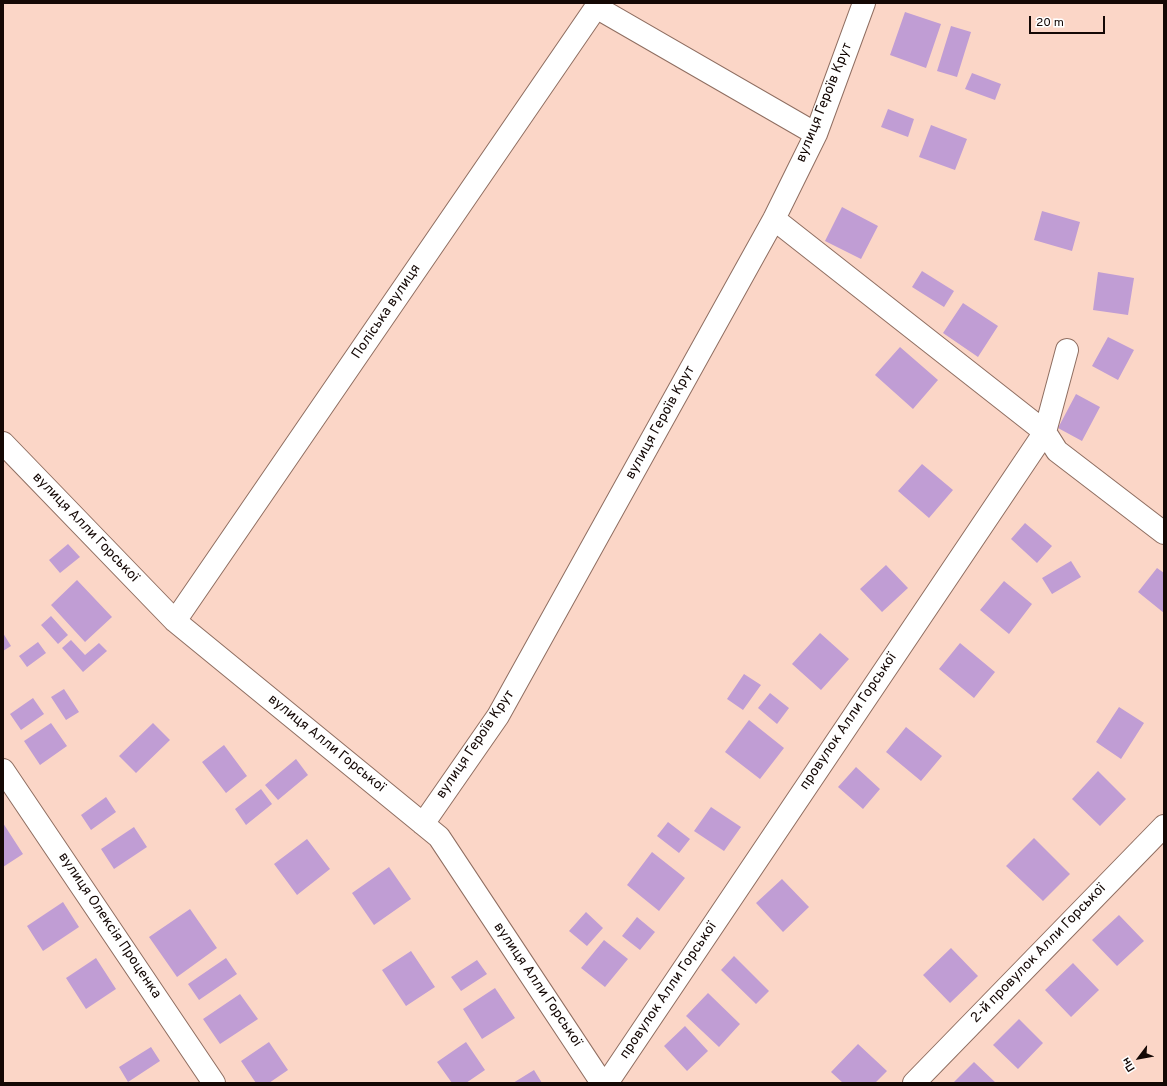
<!DOCTYPE html>
<html>
<head>
<meta charset="utf-8">
<style>
	body { margin:0 }
	#map { position:relative; width:1167px; height:1086px; overflow:hidden; background:#fbd6c7; font-family:Overpass,sans-serif }
	canvas { display:block }
	.frame { position:absolute; inset:0; border:4px solid #140805; pointer-events:none }
	.north { position:absolute; left:1119px; top:1038px; width:40px; height:40px; -webkit-text-stroke:3px #fff; paint-order:stroke; rotate:238deg; font-size:11px; font-weight:700; line-height:16px; text-align:center; color:#140805 }
	.north::after { content:''; display:block; margin:auto; width:14px; height:18px; background:#140805; clip-path:polygon(50% 0,100% 100%,50% 72%,0 100%) }
	.scale { position:absolute; left:1029px; top:16px; width:76px; height:18px; box-sizing:border-box; border:2px solid #140805; border-top:0; padding-left:5px; font-size:12px; line-height:14px; white-space:nowrap; color:#140805; -webkit-text-stroke:3px #fff; paint-order:stroke }
</style>
</head>
<body>
<div id="map">
<canvas width="1167" height="1086"></canvas>
<div class="frame"></div>
<div class="north">Пн</div>
<div class="scale">20 m</div>
</div>
<script>
const g = document.querySelector('canvas').getContext('2d');
g.lineJoin = 'round';
function fillPath(path, color) {
  g.fillStyle = color;
  g.fill(path, 'evenodd');
}
function shape(rows) {
  const path = new Path2D();
  for (const r of rows) {
    path.moveTo(r[0], r[1]);
    for (let i = 2; i < r.length; i += 2) path.lineTo(r[i], r[i + 1]);
  }
  return path;
}
function trace(path, color, width, dash) {
  g.strokeStyle = color;
  g.lineWidth = width;
  g.lineCap = dash ? 'butt' : 'round';
  g.setLineDash(dash || []);
  g.stroke(path);
}
function drawText(font, color, halo, rows, align = 'center') {
  g.font = font + ' Overpass,sans-serif';
  g.lineWidth = 3;
  g.setLineDash([]);
  g.textBaseline = 'middle';
  g.strokeStyle = halo;
  g.fillStyle = color;
  for (const [text, x, y, turn = 0] of rows) {
    g.save();
    g.translate(x, y);
    g.rotate((+turn || 0) * Math.PI / 180);
    g.textAlign = isNaN(turn) ? turn : align;
    if (halo) g.strokeText(text, 0, 0);
    g.fillText(text, 0, 0);
    g.restore();
  }
}
fillPath(shape([
	[905,12,941,24,926,68,890,55],
	[951,26,971,32,957,77,937,71],
	[972,73,1001,84,995,100,965,89],
	[888,109,914,119,908,137,881,127],
	[931,125,967,139,955,170,919,157],
	[842,207,878,226,861,259,825,241],
	[1042,211,1080,222,1072,251,1034,240],
	[922,271,954,291,944,307,912,287],
	[1098,272,1134,278,1128,315,1093,310],
	[963,303,998,326,978,357,943,333],
	[1108,337,1134,350,1118,380,1092,366],
	[900,347,938,380,913,409,875,375],
	[1076,394,1100,407,1082,441,1058,428],
	[922,464,953,490,929,518,898,491],
	[1025,523,1052,546,1037,563,1011,539],
	[68,544,80,557,60,573,49,560],
	[1071,561,1081,577,1052,594,1042,578],
	[886,565,908,588,882,612,860,589],
	[1157,568,1164,573,1164,613,1138,592],
	[77,580,112,617,85,642,51,605],
	[1004,581,1032,604,1009,634,980,610],
	[51,616,68,635,58,644,41,625],
	[3,633,11,646,3,651],
	[820,633,849,659,821,690,792,664],
	[71,640,85,655,99,643,107,651,83,672,62,648],
	[38,642,46,653,27,667,19,656],
	[960,643,995,672,974,698,939,669],
	[744,674,761,685,743,710,727,699],
	[64,689,79,712,66,720,51,697],
	[770,693,789,708,777,724,758,708],
	[33,698,44,714,21,730,10,714],
	[1119,707,1144,723,1121,759,1096,742],
	[749,720,784,748,760,779,725,752],
	[51,723,67,746,40,765,24,741],
	[153,723,170,740,136,773,119,756],
	[906,727,942,756,921,781,886,752],
	[224,745,247,776,226,793,202,762],
	[296,759,308,775,278,800,265,785],
	[856,767,880,789,863,809,838,787],
	[1098,771,1126,799,1100,826,1072,799],
	[261,789,272,804,246,825,235,809],
	[106,797,116,812,91,830,81,815],
	[711,807,741,827,724,851,694,831],
	[668,822,690,839,679,853,657,836],
	[3,823,23,854,3,867],
	[134,827,147,847,114,869,101,849],
	[1034,838,1070,874,1043,901,1006,866],
	[307,839,330,869,297,895,274,864],
	[652,852,685,878,659,911,627,885],
	[389,867,411,899,374,925,352,893],
	[782,879,809,907,783,932,756,903],
	[63,902,79,927,43,951,27,926],
	[190,909,217,948,177,977,149,937],
	[586,912,603,928,587,946,569,931],
	[1119,915,1144,941,1117,966,1092,940],
	[637,917,655,932,640,950,622,936],
	[604,940,628,959,605,987,581,968],
	[951,948,978,976,950,1003,923,975],
	[411,951,435,987,406,1006,382,970],
	[734,956,769,991,756,1004,721,970],
	[96,958,116,989,86,1009,66,978],
	[226,958,237,974,199,1000,188,984],
	[477,960,487,974,461,991,451,977],
	[1073,963,1099,990,1071,1017,1045,990],
	[495,988,515,1018,482,1039,463,1009],
	[708,993,740,1024,719,1047,686,1016],
	[240,994,258,1019,220,1044,203,1019],
	[1019,1019,1043,1043,1018,1069,993,1045],
	[685,1026,708,1051,687,1071,664,1046],
	[269,1042,288,1070,269,1083,256,1083,241,1061],
	[466,1042,485,1070,466,1083,452,1083,437,1062],
	[858,1044,887,1071,875,1083,843,1083,831,1072],
	[151,1047,160,1061,128,1082,119,1067],
	[974,1062,996,1083,953,1083],
	[534,1070,542,1083,513,1083]
]), '#c09dd4');
const street = shape([
	[596,7,816,134],
	[774,219,1045,432,1057,451,1164,533],
	[3,443,175,621,439,837,602,1083],
	[175,621,599,3],
	[3,770,214,1083],
	[423,824,498,716,774,219,816,134,864,3],
	[607,1083,1045,432,1067,350],
	[914,1083,1164,826]
]);
trace(street, '#8f6e61', 24);
trace(street, '#fff', 22);
drawText('14px', '#140805', '#fff', [
	["вулиця Героїв Крут",825,103,-68],
	["Поліська вулиця",387,312,-56],
	["вулиця Героїв Крут",661,423,-61],
	["вулиця Алли Горської",85,528,46],
	["провулок Алли Горської",849,722,-56],
	["вулиця Алли Горської",326,744,39],
	["вулиця Героїв Крут",476,745,-56],
	["вулиця Олексія Проценка",109,926,56],
	["2-й провулок Алли Горської",1039,954,-46],
	["вулиця Алли Горської",537,985,56],
	["провулок Алли Горської",669,991,-56]
]);
</script>
</body>
</html>
